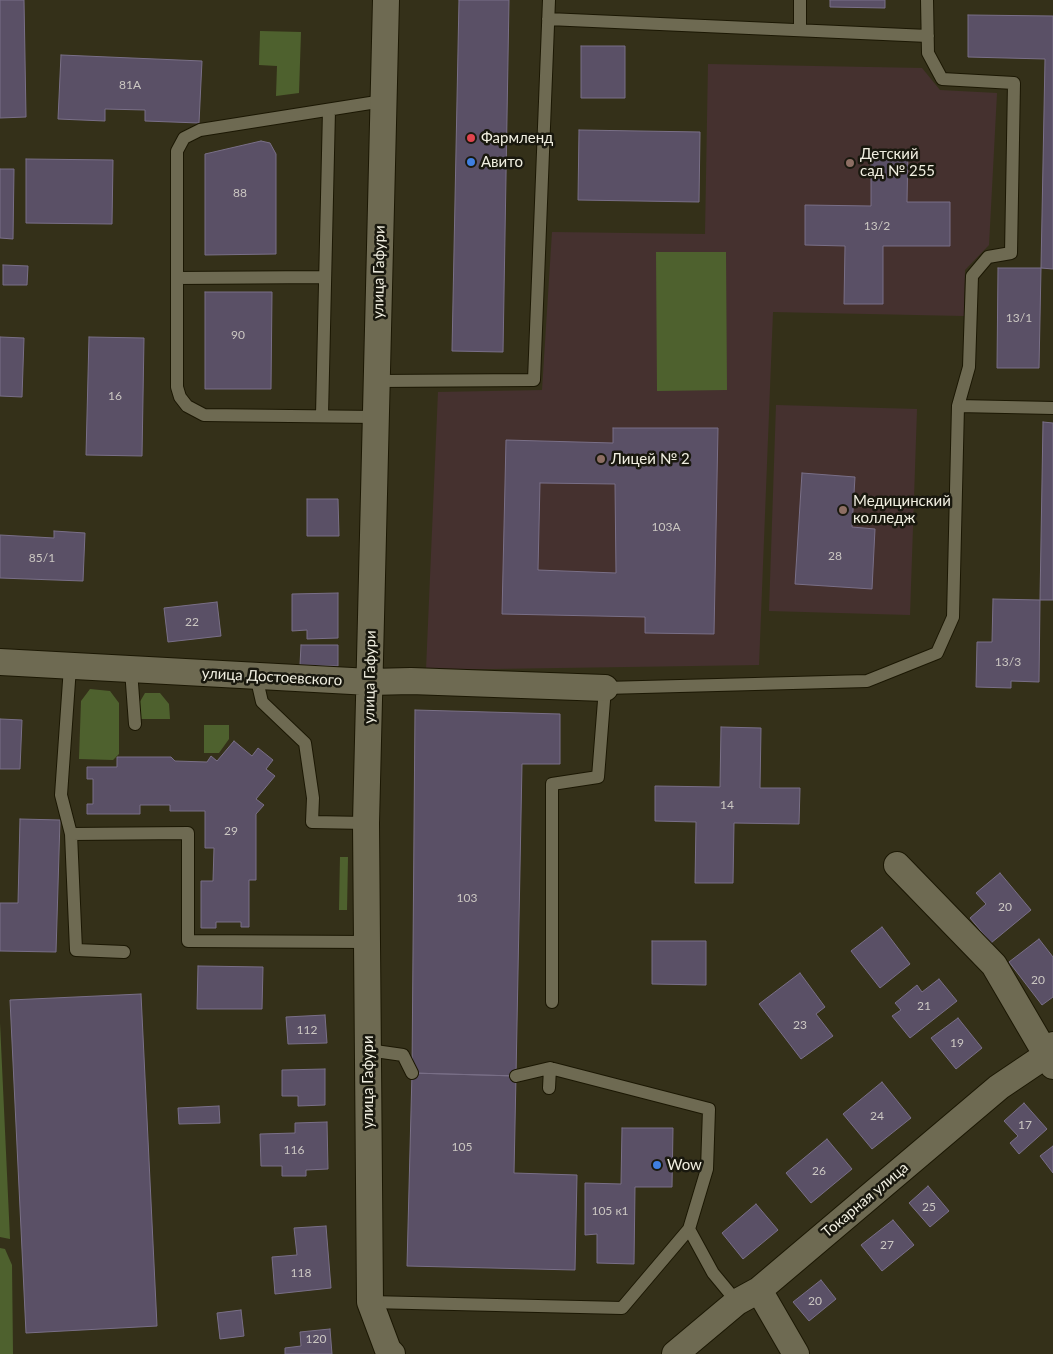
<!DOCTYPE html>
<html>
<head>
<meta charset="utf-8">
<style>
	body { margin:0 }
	canvas { display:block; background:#343019 }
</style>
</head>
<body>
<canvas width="1053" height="1354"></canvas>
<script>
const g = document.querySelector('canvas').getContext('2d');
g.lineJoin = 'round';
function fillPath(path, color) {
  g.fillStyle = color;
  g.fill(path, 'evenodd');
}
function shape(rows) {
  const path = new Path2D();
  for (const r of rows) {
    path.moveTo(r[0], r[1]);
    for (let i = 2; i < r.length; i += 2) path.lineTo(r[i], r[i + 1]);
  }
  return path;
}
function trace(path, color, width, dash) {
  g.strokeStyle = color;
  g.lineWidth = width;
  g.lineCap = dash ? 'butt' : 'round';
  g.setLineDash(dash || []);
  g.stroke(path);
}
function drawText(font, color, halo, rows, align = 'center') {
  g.font = font + ' Lato,sans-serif';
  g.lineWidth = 5;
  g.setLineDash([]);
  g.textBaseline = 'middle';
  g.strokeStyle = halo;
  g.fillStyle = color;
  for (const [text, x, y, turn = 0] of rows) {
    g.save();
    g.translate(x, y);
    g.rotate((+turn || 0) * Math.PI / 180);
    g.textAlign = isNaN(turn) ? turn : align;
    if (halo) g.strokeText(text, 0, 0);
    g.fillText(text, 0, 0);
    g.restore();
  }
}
fillPath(shape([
	[708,64,922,68,940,90,997,93,989,245,965,270,964,316,773,312,759,665,426,670,438,392,542,390,552,232,705,234],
	[776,405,917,409,910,615,769,611]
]), '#45312f');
fillPath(shape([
	[260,31,301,32,299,93,276,96,277,66,259,65],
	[656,252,726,252,727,390,657,391],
	[90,689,110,691,119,703,119,754,113,760,79,759,81,701],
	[145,693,160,693,169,704,170,719,139,719,138,705],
	[204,725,229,725,229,739,219,753,204,753],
	[340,857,348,857,347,910,339,910],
	[0,1023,10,1239,0,1237],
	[0,1248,5,1249,12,1265,13,1354,0,1354]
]), '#4e612e');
const building = shape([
	[0,0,24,0,26,117,0,118,0,0],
	[459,0,509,0,503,352,452,351,459,0],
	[830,0,885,0,885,8,830,7,830,0],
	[968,15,1053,16,1053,269,1041,268,1045,59,968,57,968,15],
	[581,46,625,46,625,98,581,98,581,46],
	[61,55,202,61,199,123,145,121,145,110,105,109,105,121,58,119,61,55],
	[579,130,700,132,699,202,578,200,579,130],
	[261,141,270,143,276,154,276,254,205,255,205,154,261,141],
	[871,150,908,150,907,202,950,202,950,246,883,246,883,304,844,304,845,246,805,245,805,205,871,206,871,150],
	[26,159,113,160,112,224,26,223,26,159],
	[0,169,14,169,13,239,0,238,0,169],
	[3,265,28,266,27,285,3,285,3,265],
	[998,268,1041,268,1039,368,997,368,998,268],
	[205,292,272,292,271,389,205,389,205,292],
	[0,337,24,338,22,397,0,396,0,337],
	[89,337,144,338,142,456,86,455,89,337],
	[1043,422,1053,423,1053,600,1040,600,1043,422],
	[613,428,718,428,714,634,645,633,645,617,502,614,506,440,613,443,613,428],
	[540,483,615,484,616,573,538,570,540,483],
	[802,473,855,477,852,527,875,529,872,589,795,584,802,473],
	[307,499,338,499,339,536,307,536,307,499],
	[54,531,85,533,83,581,0,578,0,535,54,538,54,531],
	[338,593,338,638,307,639,307,630,292,631,292,594,338,593],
	[993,599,1040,600,1039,682,1011,681,1011,688,976,687,977,642,992,642,993,599],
	[217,602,221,636,168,642,164,608,217,602],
	[301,645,338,645,338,666,300,665,301,645],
	[415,710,560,714,560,764,522,764,516,1076,412,1073,415,710],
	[0,719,22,720,20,769,0,769,0,719],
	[721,727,761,728,760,788,800,788,799,824,734,823,733,883,695,883,696,822,655,821,655,786,720,787,721,727],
	[234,741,252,756,258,748,273,760,266,769,275,776,256,799,264,805,256,814,256,880,249,880,249,927,241,927,241,922,216,922,216,928,201,928,201,881,213,881,214,848,205,848,205,811,170,811,170,805,140,805,140,814,87,814,87,804,93,804,93,779,87,779,87,767,117,767,117,757,171,757,175,761,207,762,211,756,217,761,234,741],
	[20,819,60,820,56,952,0,951,0,903,18,903,20,819],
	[1000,873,1031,910,991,943,970,918,986,904,976,893,1000,873],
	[882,927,910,964,880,988,851,951,882,927],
	[1039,939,1053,957,1053,997,1042,1005,1009,962,1039,939],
	[652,941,706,941,706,985,652,984,652,941],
	[198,966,263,967,262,1009,197,1009,198,966],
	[800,973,825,1007,816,1014,833,1036,801,1059,759,1004,800,973],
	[939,979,957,1001,910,1038,892,1016,901,1010,895,1003,917,985,922,992,939,979],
	[141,994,157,1326,26,1333,10,1000,141,994],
	[325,1015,327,1043,288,1044,286,1017,325,1015],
	[958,1018,982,1048,956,1069,931,1038,958,1018],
	[325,1069,325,1105,298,1106,298,1096,282,1096,282,1070,325,1069],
	[412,1073,516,1076,514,1173,577,1175,575,1270,407,1266,412,1073],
	[882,1082,911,1118,872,1149,843,1114,882,1082],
	[1024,1103,1047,1129,1019,1154,1010,1143,1018,1136,1004,1121,1024,1103],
	[219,1106,220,1123,179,1124,178,1108,219,1106],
	[327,1122,328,1169,306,1170,306,1176,282,1176,282,1166,261,1166,260,1134,295,1133,295,1123,327,1122],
	[622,1128,673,1128,672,1187,635,1187,634,1264,597,1263,597,1234,585,1235,585,1183,621,1184,622,1128],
	[827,1139,852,1169,811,1203,786,1173,827,1139],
	[1053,1146,1053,1173,1040,1156,1053,1146],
	[928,1186,949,1211,930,1227,909,1203,928,1186],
	[756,1204,778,1230,743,1259,722,1233,756,1204],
	[893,1220,914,1245,882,1271,861,1245,893,1220],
	[326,1226,331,1288,275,1294,272,1257,297,1255,294,1228,326,1226],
	[821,1280,836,1299,809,1321,793,1302,821,1280],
	[241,1310,244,1336,220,1339,217,1313,241,1310],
	[330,1329,332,1354,285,1354,285,1348,301,1346,300,1332,330,1329]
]);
fillPath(building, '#5a5066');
trace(building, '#796f87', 1);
const service = shape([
	[927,0,928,53,942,79,1014,83,1011,253,988,257,972,276,969,367,958,406],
	[548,19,928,36],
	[800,30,800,0],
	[177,278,325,277],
	[377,381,534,380,549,0],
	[322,415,329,110],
	[376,417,204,415,187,406,180,397,177,387,177,151,184,138,200,130,383,101],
	[70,667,61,795,71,834,76,950,124,952],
	[131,670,135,724],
	[256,676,262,702,305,743,313,798,312,822,366,823],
	[71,834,188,833,188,941,367,942],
	[552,1002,552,784,598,777,605,688,867,681,937,653,953,617,958,406,1053,408],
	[368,1050,403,1055,412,1073],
	[549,1088,550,1068],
	[689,1229,713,1273,737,1302],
	[370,1302,622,1308,689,1229,707,1169,709,1109,550,1068,516,1076]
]);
const minor = shape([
	[386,0,366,823,370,1302,388,1350,392,1354],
	[0,662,370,682,411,681,605,688],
	[897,865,994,965,1053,1066],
	[759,1290,796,1354],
	[675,1354,737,1302,759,1290,999,1087,1045,1056,1053,1045]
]);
trace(service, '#1b1703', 14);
trace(minor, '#1b1703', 28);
trace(service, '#6e6a52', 12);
trace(minor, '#6e6a52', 26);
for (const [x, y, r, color] of [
	[471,138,5,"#e0444e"],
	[471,162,5,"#3f7fe0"],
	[850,163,5,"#8d6e63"],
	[601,459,5,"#8d6e63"],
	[843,510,5,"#8d6e63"],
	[657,1165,5,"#3f7fe0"]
]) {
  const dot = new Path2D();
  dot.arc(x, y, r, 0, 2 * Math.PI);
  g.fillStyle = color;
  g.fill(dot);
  trace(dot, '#19180e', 2);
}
drawText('12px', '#cbc7c2', null, [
	["81А",130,85],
	["88",240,193],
	["13/2",877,226],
	["13/1",1019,318],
	["90",238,335],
	["16",115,396],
	["103А",666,527],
	["28",835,556],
	["85/1",42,558],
	["22",192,622],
	["13/3",1008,662],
	["14",727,805],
	["29",231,831],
	["103",467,898],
	["20",1005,907],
	["20",1038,980],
	["21",924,1006],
	["23",800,1025],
	["112",307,1030],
	["19",957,1043],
	["24",877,1116],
	["17",1025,1125],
	["105",462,1147],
	["116",294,1150],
	["26",819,1171],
	["25",929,1207],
	["105 к1",610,1211],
	["27",887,1245],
	["118",301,1273],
	["20",815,1301],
	["120",316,1339]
]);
drawText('15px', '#f1efe1', '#19180e', [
	["Фармленд",481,138],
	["Детский",860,154],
	["сад № 255",860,171],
	["Авито",481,162],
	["Лицей № 2",611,459],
	["Медицинский",853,501],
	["колледж",853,518],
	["Wow",667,1165]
], 'left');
drawText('15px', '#f1efe1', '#19180e', [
	["улица Гафури",379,272,-89],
	["улица Достоевского",272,677,3],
	["улица Гафури",370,677,-89],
	["улица Гафури",368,1082,-90],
	["Токарная улица",865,1200,-40]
]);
</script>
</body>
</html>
